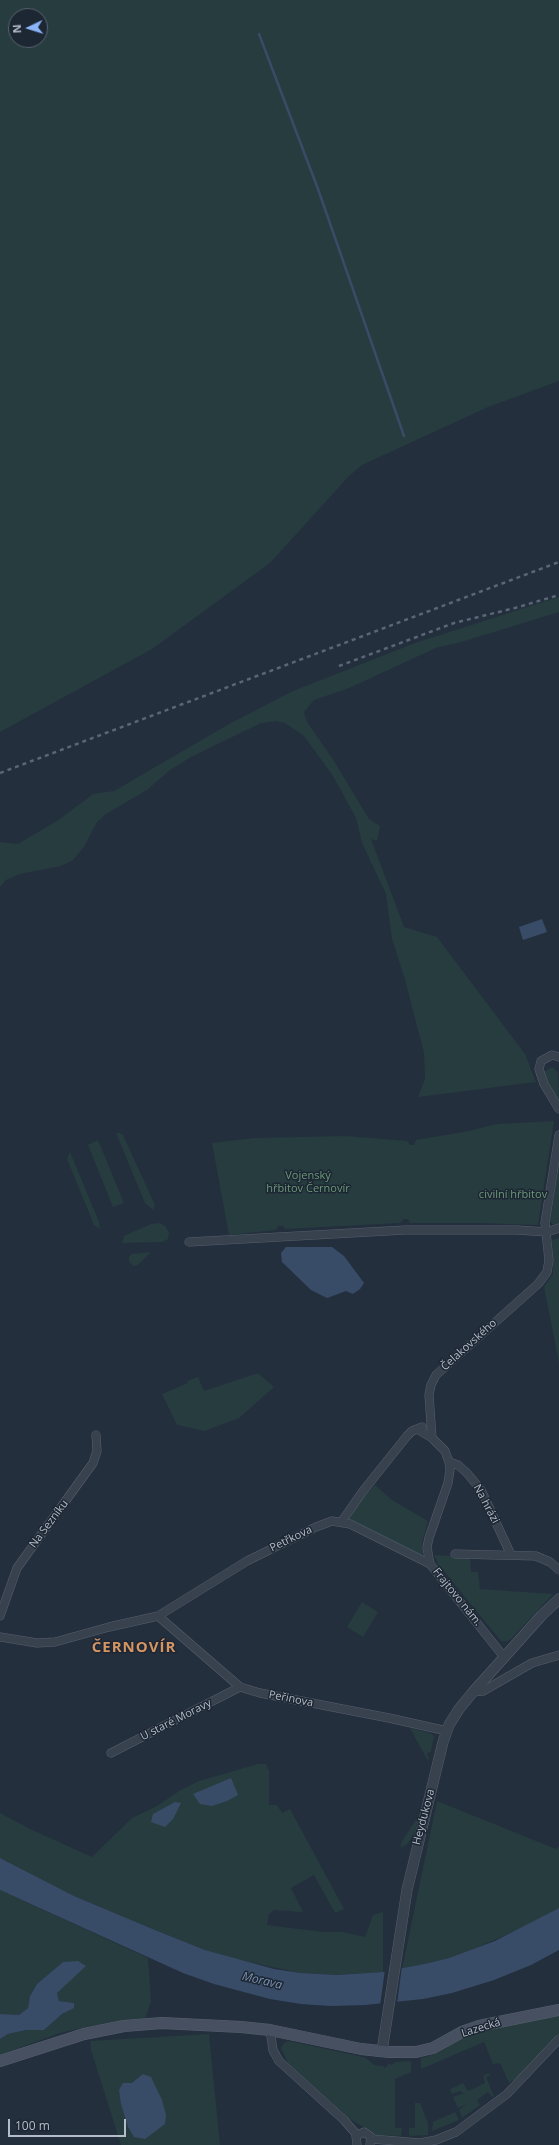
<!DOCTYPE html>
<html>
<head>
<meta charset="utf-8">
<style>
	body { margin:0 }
	#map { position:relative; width:559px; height:2145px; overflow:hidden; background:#242f3e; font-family:"Open Sans",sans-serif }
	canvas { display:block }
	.north { position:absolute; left:8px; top:8px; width:40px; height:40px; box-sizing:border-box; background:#1d2633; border:1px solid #59626f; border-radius:50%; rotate:266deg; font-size:11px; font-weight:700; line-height:16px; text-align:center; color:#b4bcc9 }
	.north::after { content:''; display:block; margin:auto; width:14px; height:18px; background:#8ab4f8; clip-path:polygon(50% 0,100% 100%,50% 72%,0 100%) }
	.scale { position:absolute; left:8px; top:2119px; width:118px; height:18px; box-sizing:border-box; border:2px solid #b4bcc9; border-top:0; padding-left:5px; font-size:12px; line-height:14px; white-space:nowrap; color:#b4bcc9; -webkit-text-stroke:3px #1d2633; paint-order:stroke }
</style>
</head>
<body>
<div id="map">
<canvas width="559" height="2145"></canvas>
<div class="north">N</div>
<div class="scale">100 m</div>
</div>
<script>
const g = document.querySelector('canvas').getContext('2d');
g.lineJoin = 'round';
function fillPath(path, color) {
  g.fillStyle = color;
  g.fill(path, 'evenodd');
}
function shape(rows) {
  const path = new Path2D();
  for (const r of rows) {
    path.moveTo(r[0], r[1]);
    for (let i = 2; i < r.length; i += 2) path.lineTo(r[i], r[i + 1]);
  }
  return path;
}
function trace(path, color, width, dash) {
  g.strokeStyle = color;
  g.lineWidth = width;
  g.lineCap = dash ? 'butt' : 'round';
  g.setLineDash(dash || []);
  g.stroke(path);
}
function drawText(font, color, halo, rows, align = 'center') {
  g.font = font + ' "Open Sans",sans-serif';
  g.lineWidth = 3;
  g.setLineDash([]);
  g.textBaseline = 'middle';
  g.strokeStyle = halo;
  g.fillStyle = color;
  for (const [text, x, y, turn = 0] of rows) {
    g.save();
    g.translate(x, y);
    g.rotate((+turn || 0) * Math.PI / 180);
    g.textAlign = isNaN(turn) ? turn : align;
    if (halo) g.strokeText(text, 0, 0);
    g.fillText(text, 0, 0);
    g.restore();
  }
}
fillPath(shape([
	[0,0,559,0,559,381,488,407,362,465,348,477,270,563,152,649,0,732],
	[16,16,40,16,40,40,16,40],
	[559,597,559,612,458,643,438,647,349,688,314,700,304,712,307,722,334,761,369,819,380,826,377,841,371,839,404,927,437,937,525,1054,536,1082,418,1097,425,1079,424,1053,404,976,392,939,386,894,362,843,356,818,333,776,304,736,285,723,276,721,261,723,191,757,170,770,147,790,106,814,97,822,84,847,73,860,61,866,20,874,6,880,0,887,0,842,18,844,60,819,93,794,114,791,231,723,293,691,415,643],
	[552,1067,558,1072,559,1103,544,1075,544,1072],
	[554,1121,538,1225,477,1223,410,1223,408,1219,404,1219,400,1223,285,1229,283,1226,278,1226,276,1230,229,1235,212,1143,254,1138,346,1136,407,1141,410,1145,414,1145,416,1140,469,1131,497,1124],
	[116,1133,120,1133,123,1135,155,1205,153,1210,145,1203],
	[98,1140,124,1203,113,1207,88,1145],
	[70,1152,99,1222,100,1229,94,1225,67,1159],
	[559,1163,559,1224,557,1225,552,1224,550,1221],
	[159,1223,165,1226,169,1232,168,1239,163,1242,122,1243,124,1236,151,1224],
	[559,1238,559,1363,544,1287,553,1274,552,1240],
	[151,1252,138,1265,133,1266,129,1261,129,1257,132,1254],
	[258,1373,274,1387,239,1418,205,1431,177,1425,162,1394,188,1383,187,1381,198,1377,204,1391],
	[375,1485,392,1500,428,1521,422,1543,423,1553,421,1556,417,1557,349,1519,359,1501],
	[434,1555,470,1557,471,1572,478,1572,480,1589,553,1594,512,1638,508,1641,501,1641,438,1564],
	[362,1602,378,1612,363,1637,347,1627],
	[410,1728,430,1733,434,1736,431,1752,428,1752,427,1756,429,1757,428,1761],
	[258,1764,266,1764,269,1771,269,1805,277,1805,282,1813,290,1809,344,1909,335,1913,314,1875,291,1888,303,1912,274,1910,269,1914,267,1925,323,1932,342,1932,365,1937,373,1915,383,1912,383,1972,337,1975,301,1973,235,1959,205,1950,155,1930,74,1896,0,1858,0,1813,30,1829,92,1857,132,1818,157,1806,179,1791,199,1781],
	[437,1801,556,1849,559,1846,559,1908,518,1930,466,1952,449,1958,402,1969],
	[417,1818,419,1818,414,1834,408,1843,401,1848,401,1843],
	[0,1890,148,1958,151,2001,145,2019,91,2026,60,2033,0,2055,0,2039,8,2034,26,2030,44,2030,62,2014,74,2008,74,2003,59,2001,57,1993,67,1983,63,1962,37,1984,30,1996,28,2008,19,2015,0,2014],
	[559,2015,559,2034,515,2081,513,2080,509,2083,500,2063,493,2064,484,2042,421,2069,421,2058,437,2053,470,2033],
	[209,2034,220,2145,121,2145,91,2050,90,2041],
	[289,2041,354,2055,366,2058,374,2065,383,2066,385,2068,389,2063,391,2065,396,2062,411,2061,411,2072,395,2079,395,2128,402,2128,401,2136,376,2135,350,2119,288,2063,281,2048,284,2043],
	[488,2073,491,2075,486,2077,494,2096,492,2097,488,2092,477,2100,480,2105,462,2118,459,2110,465,2105,458,2108,453,2097,464,2093,460,2091,452,2094,450,2089,463,2083,468,2091,485,2083,483,2076],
	[415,2103,420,2103,428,2123,428,2135,409,2136,409,2128,415,2128],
	[455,2112,459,2120,432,2131,433,2122]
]), '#263c3f');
fillPath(shape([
	[542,919,547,932,523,940,519,927],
	[286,1247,332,1247,344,1256,364,1283,360,1289,353,1294,346,1291,327,1298,311,1290,282,1262,281,1253],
	[231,1778,238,1795,227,1801,212,1806,200,1804,193,1794],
	[175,1802,181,1803,173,1819,165,1827,151,1822,153,1814],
	[0,1858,74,1896,155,1930,205,1950,274,1969,301,1973,337,1975,383,1972,424,1964,449,1958,495,1941,559,1908,559,1950,531,1965,494,1980,452,1993,423,1999,365,2005,331,2006,301,2004,270,1999,214,1984,183,1973,0,1890],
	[78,1961,86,1966,57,1993,59,2001,74,2003,74,2008,62,2014,44,2030,26,2030,8,2034,0,2039,0,2014,19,2015,28,2008,30,1996,37,1984,63,1962],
	[143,2074,151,2077,162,2100,166,2115,165,2124,145,2139,134,2137,128,2127,121,2104,119,2090,123,2083,132,2083]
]), '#394c67');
fillPath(shape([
	[402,1966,397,2004,380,2006,385,1969]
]), '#242f3e');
trace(shape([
	[259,34,318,189,404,436]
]), '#394c67', 2.5);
const minor = shape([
	[559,1057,552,1055,541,1061,539,1069,544,1084,559,1109],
	[189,1242,405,1230,517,1230,547,1232,559,1228],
	[417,1429,432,1438,429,1395,431,1385,436,1375,538,1284,547,1272,549,1260,545,1223,559,1135],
	[432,1438,445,1451,449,1462,450,1470,448,1483,429,1538,427,1547,429,1559,430,1564,504,1657],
	[449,1462,458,1465,467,1473,481,1490,511,1555],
	[342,1521,363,1491,407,1436,412,1431,422,1427],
	[455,1554,536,1556,550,1562,559,1570],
	[0,1616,17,1568,93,1463,97,1451,96,1435],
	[158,1616,240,1687,260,1693,389,1718,447,1731],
	[0,1637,37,1643,55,1642,109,1627,158,1616,247,1561,316,1527,332,1521,350,1524,430,1564],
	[473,1692,483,1691,532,1663,559,1655],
	[111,1753,240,1687],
	[270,2030,273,2050,279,2061,344,2120,357,2135],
	[372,2139,420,2143,436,2140,456,2132,507,2094,559,2039],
	[357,2145,356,2136,364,2132,371,2137,370,2145]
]);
const tertiary = shape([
	[382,2051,407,1890,443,1742,449,1725,459,1709,473,1692,542,1615,559,1599]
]);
const secondary = shape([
	[0,2061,84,2034,124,2026,162,2023,241,2027,270,2030,361,2049,389,2052,416,2052,433,2048,462,2032,479,2026,559,2010]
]);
trace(minor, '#565f6c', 9);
trace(tertiary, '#565f6c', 11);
trace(secondary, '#565f6c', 12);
trace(minor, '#38414e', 8);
trace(tertiary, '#38414e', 10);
trace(secondary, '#465061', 11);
trace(shape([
	[339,666,454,623,515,608,559,595],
	[0,773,559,562]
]), '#5a6575', 2.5, [4, 4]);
drawText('11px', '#6b9a76', '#1d2633', [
	["Vojenský",308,1176],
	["hřbitov Černovír",308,1189],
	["civilní hřbitov",513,1195]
]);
drawText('11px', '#b4bcc9', '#1d2633', [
	["Čelakovského",469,1345,-42],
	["Na hrázi",486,1504,62],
	["Na Sezníku",49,1524,-53],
	["Petřkova",291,1539,-26],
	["Frajtovo nám.",457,1597,51],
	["Peřinova",291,1699,11],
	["U staré Moravy",176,1720,-27],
	["Heydukova",424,1817,-75],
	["Lazecká",481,2028,-17]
]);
drawText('italic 12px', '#7c92b1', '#1d2633', [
	["Morava",262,1981,13]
]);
g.letterSpacing = '1px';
drawText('bold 15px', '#d59563', '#1d2633', [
	["ČERNOVÍR",134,1648]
]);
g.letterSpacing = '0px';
</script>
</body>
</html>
